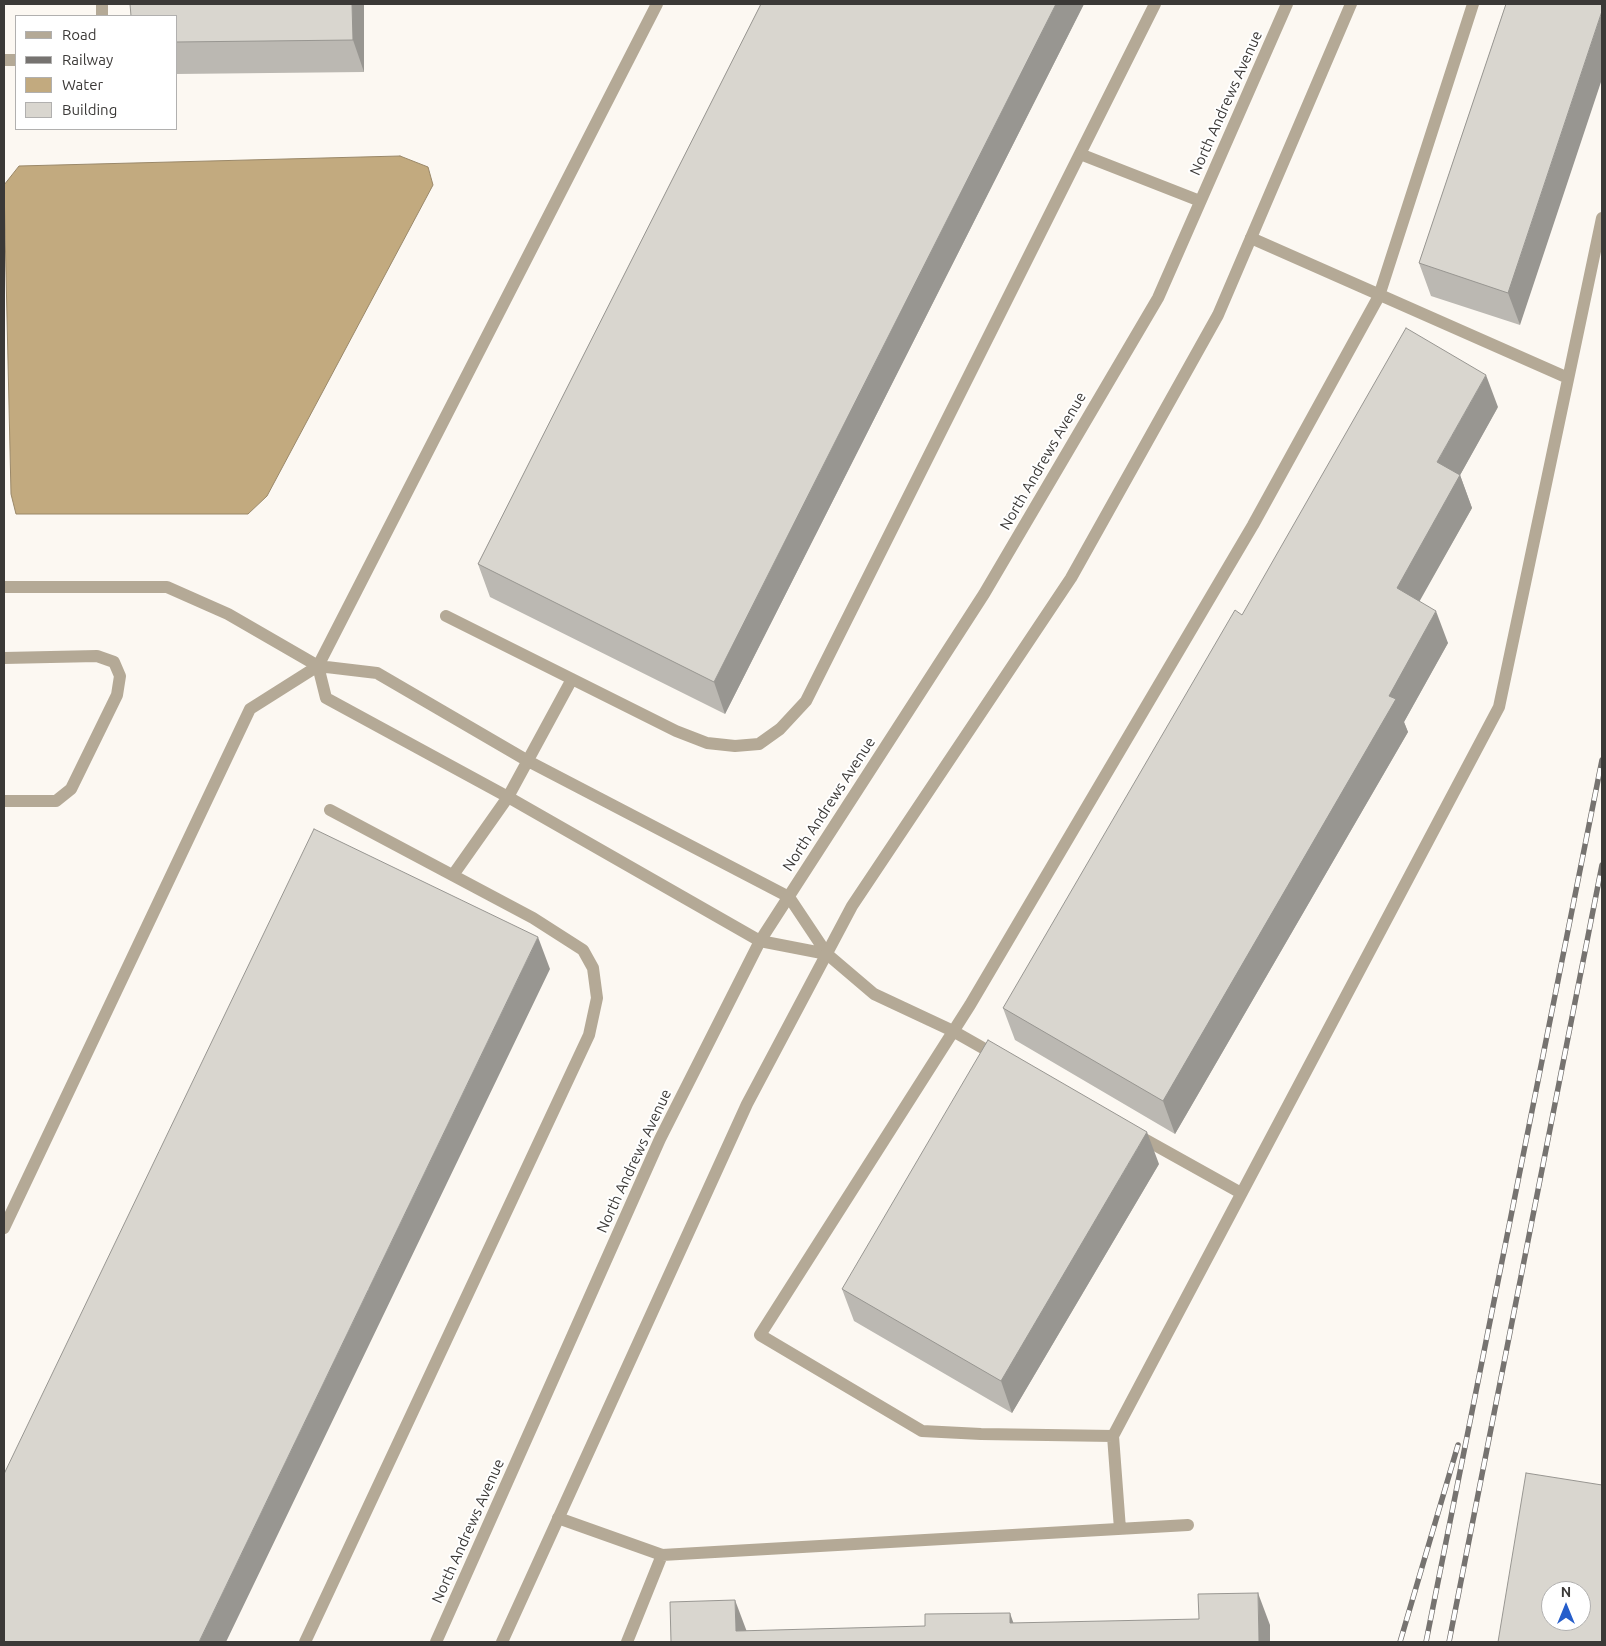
<!DOCTYPE html>
<html>
<head>
<meta charset="utf-8">
<style>
	body { margin:0 }
	#map { position:relative; width:1606px; height:1646px; overflow:hidden; background:#fcf8f2; font-family:Ubuntu,sans-serif }
	canvas { display:block }
	.frame { position:absolute; inset:0; border:5px solid #3b3937; pointer-events:none }
	.legend { position:absolute; left:15px; top:15px; width:162px; height:115px; box-sizing:border-box; background:#fff; border:1px solid #b1b0af; margin:0; padding:6px 9px; list-style:none; font-size:15px; color:#3b3937 }
	.legend li { display:flex; align-items:center; gap:10px; height:25px }
	.legend b { width:25px; border:1px solid #b1b0af }
	.north { position:absolute; left:1541px; top:1581px; width:50px; height:50px; box-sizing:border-box; background:#fff; border:1px solid #b1b0af; border-radius:50%; rotate:0deg; font-size:14px; font-weight:700; line-height:20px; text-align:center; color:#3b3937 }
	.north::after { content:''; display:block; margin:auto; width:18px; height:22px; background:#265ecb; clip-path:polygon(50% 0,100% 100%,50% 72%,0 100%) }
</style>
</head>
<body>
<div id="map">
<canvas width="1606" height="1646"></canvas>
<div class="frame"></div>
<ul class="legend">
<li><b style="height:6px;background:#b4a996"></b>Road</li>
<li><b style="height:6px;background:#767370"></b>Railway</li>
<li><b style="height:14px;background:#c2aa7f"></b>Water</li>
<li><b style="height:14px;background:#d9d6cf"></b>Building</li>
</ul>
<div class="north">N</div>
</div>
<script>
const g = document.querySelector('canvas').getContext('2d');
g.lineJoin = 'round';
function fillPath(path, color) {
  g.fillStyle = color;
  g.fill(path, 'evenodd');
}
function shape(rows) {
  const path = new Path2D();
  for (const r of rows) {
    path.moveTo(r[0], r[1]);
    for (let i = 2; i < r.length; i += 2) path.lineTo(r[i], r[i + 1]);
  }
  return path;
}
function trace(path, color, width, dash) {
  g.strokeStyle = color;
  g.lineWidth = width;
  g.lineCap = dash ? 'butt' : 'round';
  g.setLineDash(dash || []);
  g.stroke(path);
}
function drawText(font, color, halo, rows, align = 'center') {
  g.font = font + ' Ubuntu,sans-serif';
  g.lineWidth = 4;
  g.setLineDash([]);
  g.textBaseline = 'middle';
  g.strokeStyle = halo;
  g.fillStyle = color;
  for (const [text, x, y, turn = 0] of rows) {
    g.save();
    g.translate(x, y);
    g.rotate((+turn || 0) * Math.PI / 180);
    g.textAlign = isNaN(turn) ? turn : align;
    if (halo) g.strokeText(text, 0, 0);
    g.fillText(text, 0, 0);
    g.restore();
  }
}
const water = shape([
	[400,156,428,167,433,185,267,496,248,514,16,514,11,494,4,185,19,166,400,156]
]);
fillPath(water, '#c2aa7f');
trace(water, '#9a8869', 1);
trace(shape([
	[102,4,102,16],
	[1473,4,1379,296,1253,525,970,1005,760,1335,922,1431,981,1434,1113,1436,1499,707,1602,218],
	[4,60,16,60],
	[1080,154,1200,201],
	[1251,238,1568,378],
	[4,587,167,587,228,614,318,666,377,673,528,761,789,897,827,954,874,994,953,1031,997,1056],
	[446,616,676,731,707,743,735,746,759,744,780,729,806,701,1155,4],
	[4,658,97,656,114,662,120,676,117,695,71,789,56,801,4,801],
	[318,666,326,698,508,797,760,941,827,954],
	[453,875,508,797,572,679],
	[1137,1135,1241,1193],
	[4,1228,250,709,318,666,657,4],
	[1113,1436,1120,1529],
	[558,1518,662,1555,1188,1525],
	[305,1642,589,1035,597,998,593,968,583,950,533,918,330,810],
	[627,1642,662,1555]
]), '#b4a996', 12);
trace(shape([
	[436,1642,660,1139,760,941,984,594,1158,298,1287,4],
	[502,1642,747,1104,852,906,1071,578,1218,315,1351,4]
]), '#b4a996', 12);
const rail = shape([
	[1400,1642,1458,1445],
	[1426,1642,1602,760],
	[1449,1642,1602,865]
]);
trace(rail, '#767370', 5.5);
trace(rail, '#fff', 4, [11]);
fillPath(shape([
	[364,4,364,72,176,74,176,16],
	[761,4,1084,4,725,714,490,597,478,564],
	[1506,4,1520,325,1431,296,1419,263],
	[1498,407,1460,475,1472,508,1419,601,1448,643,1404,722,1408,732,1175,1134,1015,1040,1003,1008],
	[1159,1164,1012,1413,854,1321,842,1289]
]), '#bbb8b2');
fillPath(shape([
	[352,4,364,4,364,72,353,40],
	[1056,4,1084,4,725,714,714,682],
	[1602,11,1602,79,1520,325,1508,293],
	[1486,375,1498,407,1449,495,1437,462],
	[1460,475,1472,508,1409,620,1397,588],
	[1436,611,1448,643,1404,722,1408,732,1175,1134,1163,1101],
	[538,937,550,969,226,1642,199,1642],
	[1147,1132,1159,1164,1012,1413,1001,1381],
	[1258,1593,1270,1625,1270,1642,1259,1642],
	[735,1600,747,1632,736,1631],
	[1010,1613,1020,1642,1010,1623]
]), '#989691');
const building = shape([
	[130,4,352,4,353,40,176,42,176,16,131,16,130,4],
	[761,4,1056,4,714,682,478,564,761,4],
	[1506,4,1602,4,1602,11,1508,293,1419,263,1506,4],
	[1406,328,1486,375,1437,462,1460,475,1397,588,1436,611,1389,696,1396,699,1163,1101,1003,1008,1235,610,1242,615,1406,328],
	[314,829,538,937,199,1642,4,1642,4,1474,314,829],
	[988,1040,1147,1132,1001,1381,842,1289,988,1040],
	[1526,1473,1602,1485,1602,1642,1498,1642,1526,1473],
	[1551,1591,1581,1591,1581,1621,1551,1621,1551,1591],
	[1258,1593,1259,1642,671,1642,670,1602,735,1600,736,1631,925,1626,925,1614,1010,1613,1010,1623,1199,1619,1198,1594,1258,1593]
]);
fillPath(building, '#d9d6cf');
trace(building, '#989691', 1);
drawText('15px', '#3b3937', '#fff', [
	["North Andrews Avenue",1226,103,-66],
	["North Andrews Avenue",1043,461,-60],
	["North Andrews Avenue",829,804,-57],
	["North Andrews Avenue",634,1161,-65],
	["North Andrews Avenue",468,1531,-66]
]);
</script>
</body>
</html>
